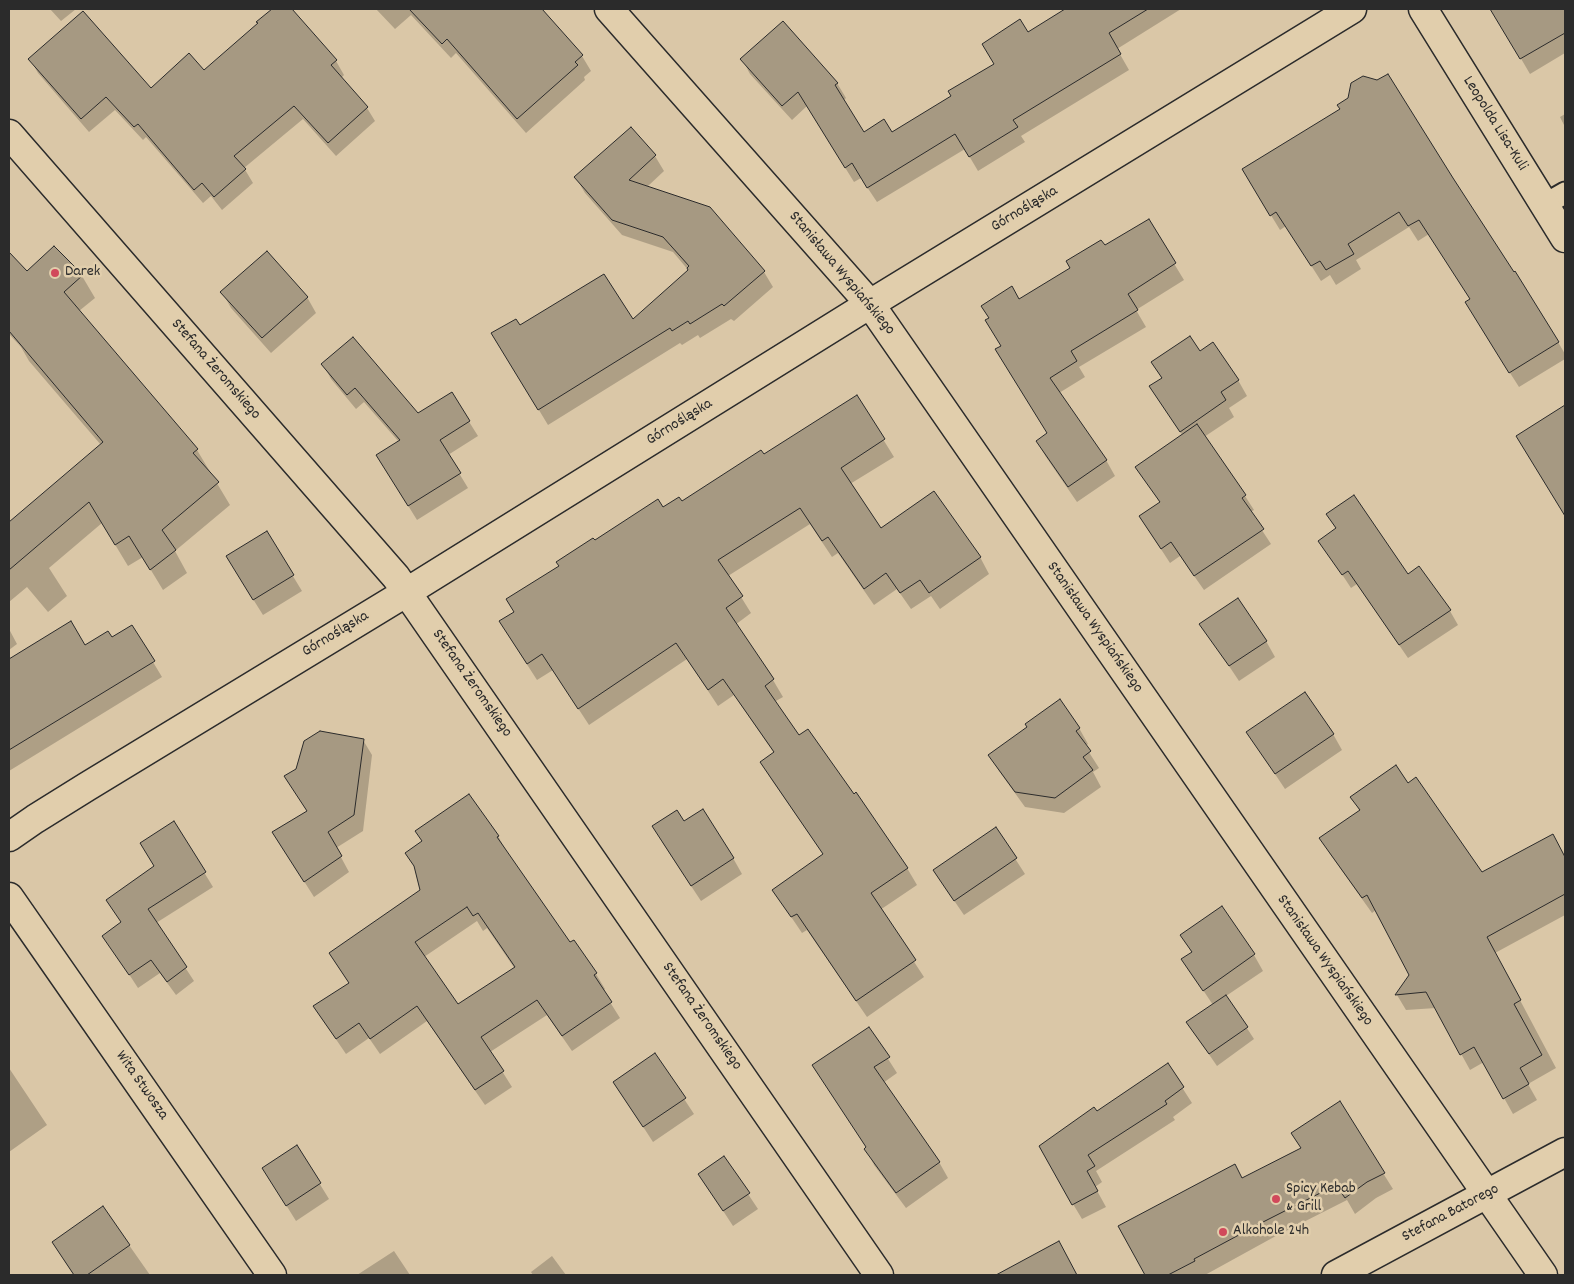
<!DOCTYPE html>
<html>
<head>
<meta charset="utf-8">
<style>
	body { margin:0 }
	#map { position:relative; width:1574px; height:1284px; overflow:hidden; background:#dac7a7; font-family:Dekko,sans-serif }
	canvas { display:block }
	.frame { position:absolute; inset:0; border:10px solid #2b2b2b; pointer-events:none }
</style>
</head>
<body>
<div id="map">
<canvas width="1574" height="1284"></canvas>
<div class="frame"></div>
</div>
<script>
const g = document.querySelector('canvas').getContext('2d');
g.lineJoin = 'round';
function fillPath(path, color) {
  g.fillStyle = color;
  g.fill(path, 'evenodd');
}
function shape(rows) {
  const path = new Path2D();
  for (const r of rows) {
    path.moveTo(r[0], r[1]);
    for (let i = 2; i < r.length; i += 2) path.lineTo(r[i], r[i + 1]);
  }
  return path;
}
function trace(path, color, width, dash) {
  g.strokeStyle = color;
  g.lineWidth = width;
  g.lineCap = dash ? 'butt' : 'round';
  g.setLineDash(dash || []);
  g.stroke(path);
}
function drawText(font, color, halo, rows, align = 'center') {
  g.font = font + ' Dekko,sans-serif';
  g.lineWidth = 5;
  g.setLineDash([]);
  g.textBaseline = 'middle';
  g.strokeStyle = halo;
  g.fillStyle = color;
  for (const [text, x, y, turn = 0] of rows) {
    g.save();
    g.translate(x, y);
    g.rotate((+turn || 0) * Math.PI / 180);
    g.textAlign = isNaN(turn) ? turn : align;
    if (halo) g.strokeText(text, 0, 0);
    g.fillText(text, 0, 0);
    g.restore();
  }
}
fillPath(shape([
	[50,9,76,9,61,21],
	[274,9,291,9,336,61,344,75,341,78,367,108,375,121,336,156,303,119,244,168,253,183,222,210,211,196,203,203,146,137,143,140,115,110,89,132,38,73,30,59,151,90,204,71,259,24,258,22],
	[376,9,536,9,582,56,591,71,584,77,585,80,526,133,456,53,451,58,411,15,395,29],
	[1067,9,1181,9,1117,49,1129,70,1021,136,1025,142,978,171,965,149,877,202,861,178,854,182,807,106,792,120,750,74,742,59,837,83,846,98,843,101,863,133,892,134,953,97,996,65,1028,33],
	[1492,9,1565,9,1565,53,1530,74],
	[1341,110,1558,342,1565,354,1565,359,1519,387,1475,318,1471,300,1429,234,1418,241,1409,227,1356,260,1361,269,1336,285,1330,275,1321,281,1286,226,1280,230,1252,184],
	[1565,114,1565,127,1560,117],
	[631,129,655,156,664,171,647,187,764,272,773,287,734,321,731,319,700,338,698,335,682,345,680,343,548,425,502,349,520,327,633,321,689,271,673,252,622,235,585,193,576,178],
	[1148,221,1184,280,1136,310,1146,327,1079,367,1085,377,1059,393,1106,460,1115,476,1077,502,1046,457,1037,441,1048,434,1002,346,1019,301],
	[54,247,82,276,95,298,79,311,197,450,230,505,175,551,187,573,163,590,143,557,128,566,102,523,49,568,67,596,48,612,27,587,9,602,9,520,11,522,101,445,29,361,21,347,9,334,9,254,27,273],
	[222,292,307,297,316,313,271,353,231,308],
	[1200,353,1238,380,1247,396,1229,408,1234,417,1204,437,1245,496,1254,510,1250,512,1271,544,1204,590,1180,556,1170,563,1140,517,1160,503,1137,467,1183,436,1160,402,1162,379,1152,362],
	[323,364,418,415,451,393,478,436,448,455,468,488,417,520,386,470,399,442,364,402,356,409,331,379],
	[857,397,894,457,850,484,881,530,980,557,989,574,940,609,931,596,911,609,897,589,874,605,838,553,832,557,810,524,728,576,751,613,735,625,773,680,783,697,774,702,798,737,907,868,917,885,880,910,924,977,867,1017,807,930,802,933,773,890,824,855,771,779,761,762,774,753,734,695,718,706,687,659,589,725,553,670,537,680,510,638,515,612,560,566,594,542,663,509,681,503,764,456],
	[1564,407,1565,410,1565,514,1526,452],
	[1327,514,1407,575,1419,567,1450,611,1458,625,1408,658,1357,584,1351,588,1320,541,1336,529],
	[266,532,302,591,263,615,236,572],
	[1201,624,1266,641,1275,657,1239,681],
	[9,629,17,644,9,650],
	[111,639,153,662,162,677,9,771,9,690,51,664,85,647],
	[1079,728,1088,744,1085,746,1099,768,1093,772,1101,787,1064,813,1025,807,999,771,990,755],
	[1247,732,1333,734,1342,750,1285,789],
	[363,740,372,755,363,831,336,848,349,872,314,897,283,848,308,812],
	[1407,784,1482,874,1553,836,1565,858,1565,915,1495,953,1556,1068,1528,1084,1537,1100,1513,1114,1484,1062,1470,1070,1436,1008,1406,1010,1397,995,1411,975,1376,910,1372,913,1330,854,1321,839,1360,812,1352,797],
	[469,796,498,836,507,852,570,944,573,942,596,974,605,989,603,991,620,1018,572,1051,547,1015,490,1052,512,1087,485,1105,427,1021,380,1054,369,1038,346,1054,314,1007,350,984,421,891,423,842,417,832],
	[477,921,483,931,487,928,515,969,458,1006,424,957],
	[174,823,213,887,156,923,194,981,176,995,160,973,138,988,104,936,122,923,155,866],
	[684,823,733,858,742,874,701,901,662,842],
	[996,829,1025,874,964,915,944,886],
	[1221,908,1254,955,1263,971,1226,996,1254,1039,1217,1066,1195,1034,1213,1005,1183,960,1192,953,1182,936],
	[869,1029,897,1073,883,1083,939,1162,948,1178,906,1208,874,1165,866,1149,867,1148],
	[655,1055,694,1114,653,1142,614,1082],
	[1167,1064,1192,1103,1173,1117,1175,1120,1096,1171,1102,1182,1095,1187,1106,1207,1082,1219,1073,1204,1096,1113],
	[9,1068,47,1125,9,1152],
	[1339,1103,1393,1189,1376,1198,1355,1214,1347,1200,1274,1237,1205,1275,1146,1275,1120,1226,1242,1180,1302,1149],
	[297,1147,329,1199,296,1221,273,1184],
	[724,1158,758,1209,733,1226,699,1174],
	[103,1208,150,1275,74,1275,53,1243],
	[1059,1243,1077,1275,999,1275],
	[394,1251,410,1275,357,1275],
	[552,1256,566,1275,533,1275,531,1272]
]), '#0003');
const building = shape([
	[272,9,292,9,337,60,331,65,368,107,328,143,294,106,234,156,246,169,214,197,202,183,194,190,138,124,134,127,106,97,81,119,28,59,83,11,151,88,189,53,204,70,258,23,256,22,272,9],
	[409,9,542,9,583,55,575,62,578,65,517,119,447,39,442,44,409,9],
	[1065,9,1148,9,1109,33,1121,54,1013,120,1018,127,969,157,955,134,867,188,852,163,845,168,798,92,782,106,740,59,783,21,838,83,835,85,864,132,884,119,892,132,951,96,948,91,994,64,982,44,1020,19,1028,32,1065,9],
	[1490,9,1565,9,1565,33,1520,59,1490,9],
	[1388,74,1453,178,1514,272,1515,271,1559,342,1509,373,1465,302,1470,299,1419,220,1408,226,1399,212,1348,244,1354,254,1326,270,1320,261,1311,266,1276,212,1270,216,1242,169,1340,109,1337,105,1348,98,1351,83,1363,76,1377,80,1388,74],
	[631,127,656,155,629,180,710,207,765,271,724,306,722,304,690,324,688,321,672,331,670,328,538,410,491,333,516,319,520,325,604,274,633,319,688,270,687,268,689,266,663,237,612,220,574,177,631,127],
	[1149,219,1176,263,1128,294,1138,310,1071,351,1077,361,1050,378,1107,460,1068,487,1036,441,1047,433,995,349,1001,346,985,320,989,318,981,306,1012,286,1019,299,1070,268,1066,261,1101,240,1105,245,1149,219],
	[54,246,83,275,64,292,198,449,193,453,219,482,162,530,176,550,150,570,129,536,115,545,89,502,9,570,9,522,103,442,9,331,9,252,27,271,54,246],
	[267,251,308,297,262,338,220,292,267,251],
	[1190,336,1200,351,1213,342,1239,380,1221,392,1226,400,1180,432,1149,386,1162,378,1151,362,1190,336],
	[353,337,418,413,452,392,470,421,440,440,461,473,408,506,376,455,400,440,355,388,347,395,321,364,353,337],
	[857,395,885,439,841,468,881,528,934,491,981,557,929,593,920,580,900,593,886,573,864,589,828,537,822,541,800,508,718,560,743,596,726,608,774,679,765,686,799,735,808,729,854,794,856,792,908,868,871,893,916,960,856,1001,797,914,791,917,772,890,823,854,760,762,774,752,723,679,708,690,676,643,578,709,542,654,527,664,499,621,514,612,506,599,559,566,556,562,593,538,595,540,658,499,663,507,679,497,682,501,761,450,764,454,857,395],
	[1565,405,1565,516,1516,436,1565,405],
	[1197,424,1246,495,1242,498,1264,529,1194,576,1171,542,1161,549,1139,516,1160,502,1135,467,1197,424],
	[1354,495,1408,574,1419,566,1451,610,1399,645,1348,571,1342,575,1318,541,1336,528,1326,514,1354,495],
	[267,531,294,575,253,600,226,556,267,531],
	[1238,598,1267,641,1229,666,1199,624,1238,598],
	[71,621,85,645,108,631,112,637,132,625,155,661,9,750,9,659,71,621],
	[1305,692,1334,734,1275,774,1246,732,1305,692],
	[1060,699,1080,728,1076,731,1091,751,1083,757,1093,770,1055,798,1015,792,988,755,1027,727,1025,724,1060,699],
	[320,731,364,739,354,815,328,832,342,856,304,882,272,832,307,811,284,776,296,769,304,741,320,731],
	[1396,765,1408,783,1416,777,1482,872,1553,834,1565,857,1565,894,1487,937,1521,1000,1514,1004,1542,1055,1520,1068,1529,1084,1503,1099,1474,1047,1460,1055,1426,992,1395,995,1409,975,1367,895,1362,898,1319,838,1360,810,1350,797,1396,765],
	[469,794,499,836,497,837,570,942,574,940,597,973,594,975,612,1002,562,1036,537,1000,481,1037,504,1071,475,1090,417,1006,370,1039,359,1023,336,1039,313,1006,349,983,329,953,420,890,414,866,405,853,422,841,415,831,469,794],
	[467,907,473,916,478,913,515,967,458,1004,415,942,467,907],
	[703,809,734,858,691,886,652,826,677,810,684,821,703,809],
	[174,821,206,872,148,909,187,967,167,982,151,960,129,975,102,936,121,922,106,900,154,866,140,843,174,821],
	[996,827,1017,858,954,901,933,870,996,827],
	[1222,906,1255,954,1203,991,1181,959,1192,952,1180,935,1222,906],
	[1226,995,1248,1027,1209,1054,1186,1022,1226,995],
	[869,1027,890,1057,874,1067,940,1162,896,1193,864,1149,866,1147,812,1065,869,1027],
	[655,1053,686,1098,643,1127,613,1082,655,1053],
	[1168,1063,1184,1087,1165,1101,1167,1104,1088,1155,1095,1166,1087,1171,1098,1191,1072,1205,1039,1146,1094,1107,1097,1111,1168,1063],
	[1340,1101,1385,1173,1367,1182,1345,1198,1336,1185,1265,1221,1194,1259,1195,1261,1168,1275,1145,1275,1118,1226,1235,1164,1242,1178,1301,1148,1291,1133,1340,1101],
	[297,1145,321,1183,286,1206,262,1168,297,1145],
	[724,1156,750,1193,723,1211,698,1174,724,1156],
	[103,1206,130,1245,87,1275,74,1275,52,1242,103,1206],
	[1059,1241,1077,1275,996,1275,1059,1241]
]);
fillPath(building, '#a69982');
trace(building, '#2b2b2b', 1);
const service = shape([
	[1544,205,1565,193]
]);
const minor = shape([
	[609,9,870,304,1543,1275],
	[1423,9,1565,238],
	[9,134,396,577,879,1275],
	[9,837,35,819,88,786,407,592,870,304,1352,9],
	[9,897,272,1275]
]);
const tertiary = shape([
	[1336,1275,1565,1152]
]);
trace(service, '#2b2b2b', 25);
trace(minor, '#2b2b2b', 31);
trace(tertiary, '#2b2b2b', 31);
trace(service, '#e1ceac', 21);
trace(minor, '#e1ceac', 28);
trace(tertiary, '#e1ceac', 28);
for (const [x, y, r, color] of [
	[55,273,5,"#d1495b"],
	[1276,1199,5,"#d1495b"],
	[1223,1232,5,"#d1495b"]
]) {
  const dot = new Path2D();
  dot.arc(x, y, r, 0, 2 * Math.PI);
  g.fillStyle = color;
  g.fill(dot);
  trace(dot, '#e1ceac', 2);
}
drawText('16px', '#2b2b2b', '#e1ceac', [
	["Leopolda Lisa-Kuli",1494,124,58],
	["Górnośląska",1025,210,-31],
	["Stanisława Wyspiańskiego",841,274,50],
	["Stefana Żeromskiego",215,370,49],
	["Górnośląska",680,423,-32],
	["Stanisława Wyspiańskiego",1094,628,55],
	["Górnośląska",336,635,-31],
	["Stefana Żeromskiego",471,684,55],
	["Stanisława Wyspiańskiego",1324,961,55],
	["Stefana Żeromskiego",701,1017,55],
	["Wita Stwosza",141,1086,55],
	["Stefana Batorego",1451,1214,-28]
]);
drawText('16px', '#2b2b2b', '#e1ceac', [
	["Darek",65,273],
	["Spicy Kebab",1286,1190],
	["& Grill",1286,1208],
	["Alkohole 24h",1233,1232]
], 'left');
</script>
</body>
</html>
